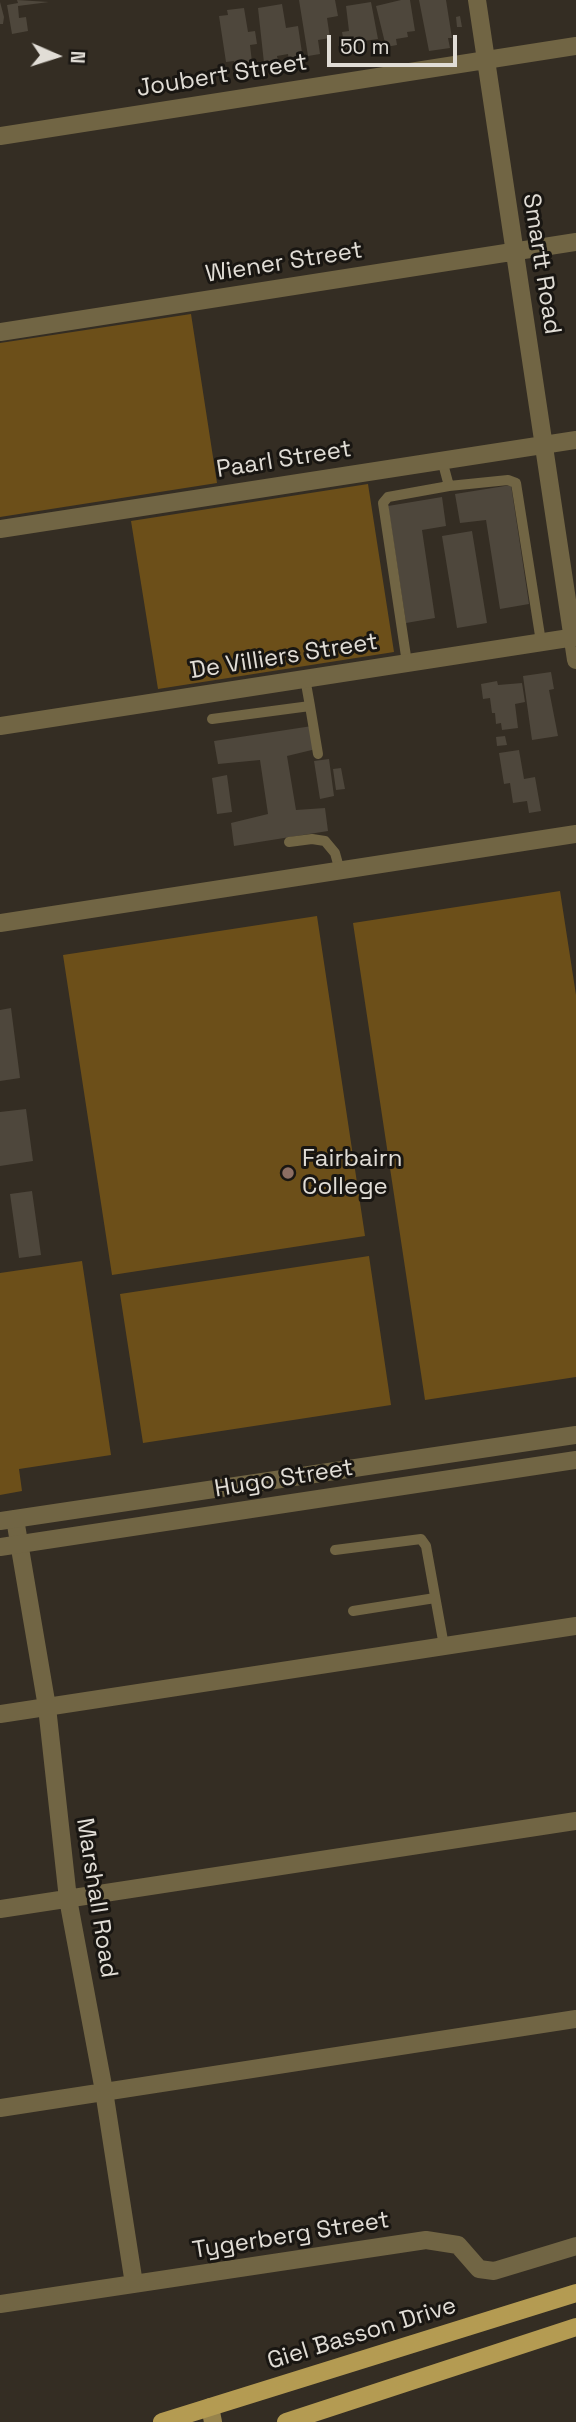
<!DOCTYPE html>
<html>
<head>
<meta charset="utf-8">
<style>
	body { margin:0 }
	#map { position:relative; width:576px; height:2422px; overflow:hidden; background:#342d23; font-family:"Space Grotesk",sans-serif }
	canvas { display:block }
	.north { position:absolute; left:21px; top:21px; width:70px; height:70px; -webkit-text-stroke:5px #191612; paint-order:stroke; rotate:93deg; font-size:19px; font-weight:700; line-height:28px; text-align:center; color:#e1ddd6 }
	.north::after { content:''; display:block; margin:auto; width:24px; height:32px; background:#e1ddd6; clip-path:polygon(50% 0,100% 100%,50% 72%,0 100%) }
	.scale { position:absolute; left:327px; top:35px; width:130px; height:32px; box-sizing:border-box; border:4px solid #e1ddd6; border-top:0; padding-left:9px; font-size:21px; line-height:24px; white-space:nowrap; color:#e1ddd6; -webkit-text-stroke:5px #191612; paint-order:stroke }
</style>
</head>
<body>
<div id="map">
<canvas width="576" height="2422"></canvas>
<div class="north">N</div>
<div class="scale">50 m</div>
</div>
<script>
const g = document.querySelector('canvas').getContext('2d');
g.lineJoin = 'round';
function fillPath(path, color) {
  g.fillStyle = color;
  g.fill(path, 'evenodd');
}
function shape(rows) {
  const path = new Path2D();
  for (const r of rows) {
    path.moveTo(r[0], r[1]);
    for (let i = 2; i < r.length; i += 2) path.lineTo(r[i], r[i + 1]);
  }
  return path;
}
function trace(path, color, width, dash) {
  g.strokeStyle = color;
  g.lineWidth = width;
  g.lineCap = dash ? 'butt' : 'round';
  g.setLineDash(dash || []);
  g.stroke(path);
}
function drawText(font, color, halo, rows, align = 'center') {
  g.font = font + ' "Space Grotesk",sans-serif';
  g.lineWidth = 6;
  g.setLineDash([]);
  g.textBaseline = 'middle';
  g.strokeStyle = halo;
  g.fillStyle = color;
  for (const [text, x, y, turn = 0] of rows) {
    g.save();
    g.translate(x, y);
    g.rotate((+turn || 0) * Math.PI / 180);
    g.textAlign = isNaN(turn) ? turn : align;
    if (halo) g.strokeText(text, 0, 0);
    g.fillText(text, 0, 0);
    g.restore();
  }
}
fillPath(shape([
	[191,314,217,483,0,517,0,343],
	[368,484,394,652,158,689,131,521],
	[560,891,576,995,576,1377,425,1400,353,923],
	[317,916,365,1236,112,1275,63,955],
	[369,1256,391,1405,143,1443,120,1294],
	[82,1261,111,1455,19,1469,22,1491,0,1495,0,1273]
]), '#6c4f19');
fillPath(shape([
	[17,0,49,2,18,6,19,18,26,17,28,31,12,34,7,5,18,3],
	[299,0,335,0,338,16,327,18,330,38,318,40,320,54,308,56],
	[401,0,410,0,415,31,407,32,408,37,396,39,397,45,386,47,376,6],
	[419,0,446,0,452,38,448,38,450,48,429,51],
	[0,2,4,17,3,24,0,24],
	[371,2,378,39,356,42,357,47,345,49,342,32,349,31,346,6],
	[282,4,286,28,298,26,304,66,290,69,288,54,277,56,278,61,264,63,258,8],
	[244,8,248,32,255,31,257,44,250,45,252,62,235,64,234,61,226,62,219,16,228,15,227,10],
	[460,16,462,27,457,27,456,17],
	[511,485,529,604,500,609,486,520,460,523,455,494],
	[442,497,446,526,422,530,435,618,406,623,388,506],
	[472,531,487,623,457,628,442,536],
	[551,672,554,689,549,690,558,736,532,740,523,676],
	[497,681,498,685,522,683,525,702,515,704,518,728,502,730,501,723,496,724,495,713,492,713,490,698,483,699,481,684],
	[312,726,316,749,287,756,296,810,325,808,328,831,234,846,231,823,268,814,260,760,218,764,214,741],
	[505,736,507,745,497,746,496,737],
	[519,750,524,779,535,777,541,811,529,813,527,801,513,803,510,783,504,784,499,753],
	[329,759,334,796,320,799,314,761],
	[341,768,345,789,336,790,333,769],
	[227,775,232,812,217,814,212,778],
	[11,1008,20,1078,0,1081,0,1010],
	[26,1109,33,1161,0,1166,0,1112],
	[32,1191,41,1255,19,1258,10,1194]
]), '#4e473c');
trace(shape([
	[442,460,449,486],
	[407,663,383,503,388,497,449,486,508,480,516,483,541,642],
	[305,678,310,706],
	[212,719,310,706,318,754],
	[289,842,312,839,325,841,335,853,340,871],
	[335,1550,421,1539,426,1546,444,1646],
	[353,1611,435,1598]
]), '#716544', 10);
trace(shape([
	[477,0,576,660],
	[0,136,576,46],
	[0,332,576,242],
	[0,529,576,440],
	[0,726,576,637],
	[0,923,576,834],
	[15,1519,47,1707,68,1899,104,2091,134,2284],
	[0,1714,576,1626],
	[0,1909,576,1821],
	[0,2108,576,2019],
	[0,2304,426,2240,458,2245,479,2269,494,2271,576,2246]
]), '#716544', 18);
trace(shape([
	[0,1521,576,1435],
	[0,1547,576,1460]
]), '#716544', 18);
trace(shape([
	[210,2407,213,2422]
]), '#97834c', 18);
trace(shape([
	[162,2422,576,2293],
	[286,2422,576,2327]
]), '#b49b52', 18);
for (const [x, y, r, color] of [
	[288,1173,7,"#8d6e63"]
]) {
  const dot = new Path2D();
  dot.arc(x, y, r, 0, 2 * Math.PI);
  g.fillStyle = color;
  g.fill(dot);
  trace(dot, '#191612', 2.5);
}
drawText('24px', '#e1ddd6', '#191612', [
	["Joubert Street",222,76,-9],
	["Wiener Street",284,263,-9],
	["Smartt Road",541,264,81],
	["Paarl Street",284,460,-9],
	["De Villiers Street",284,657,-9],
	["Hugo Street",284,1479,-9],
	["Marshall Road",96,1898,81],
	["Tygerberg Street",291,2236,-9],
	["Giel Basson Drive",362,2334,-17]
]);
drawText('24px', '#e1ddd6', '#191612', [
	["Fairbairn",302,1159],
	["College",302,1187]
], 'left');
</script>
</body>
</html>
